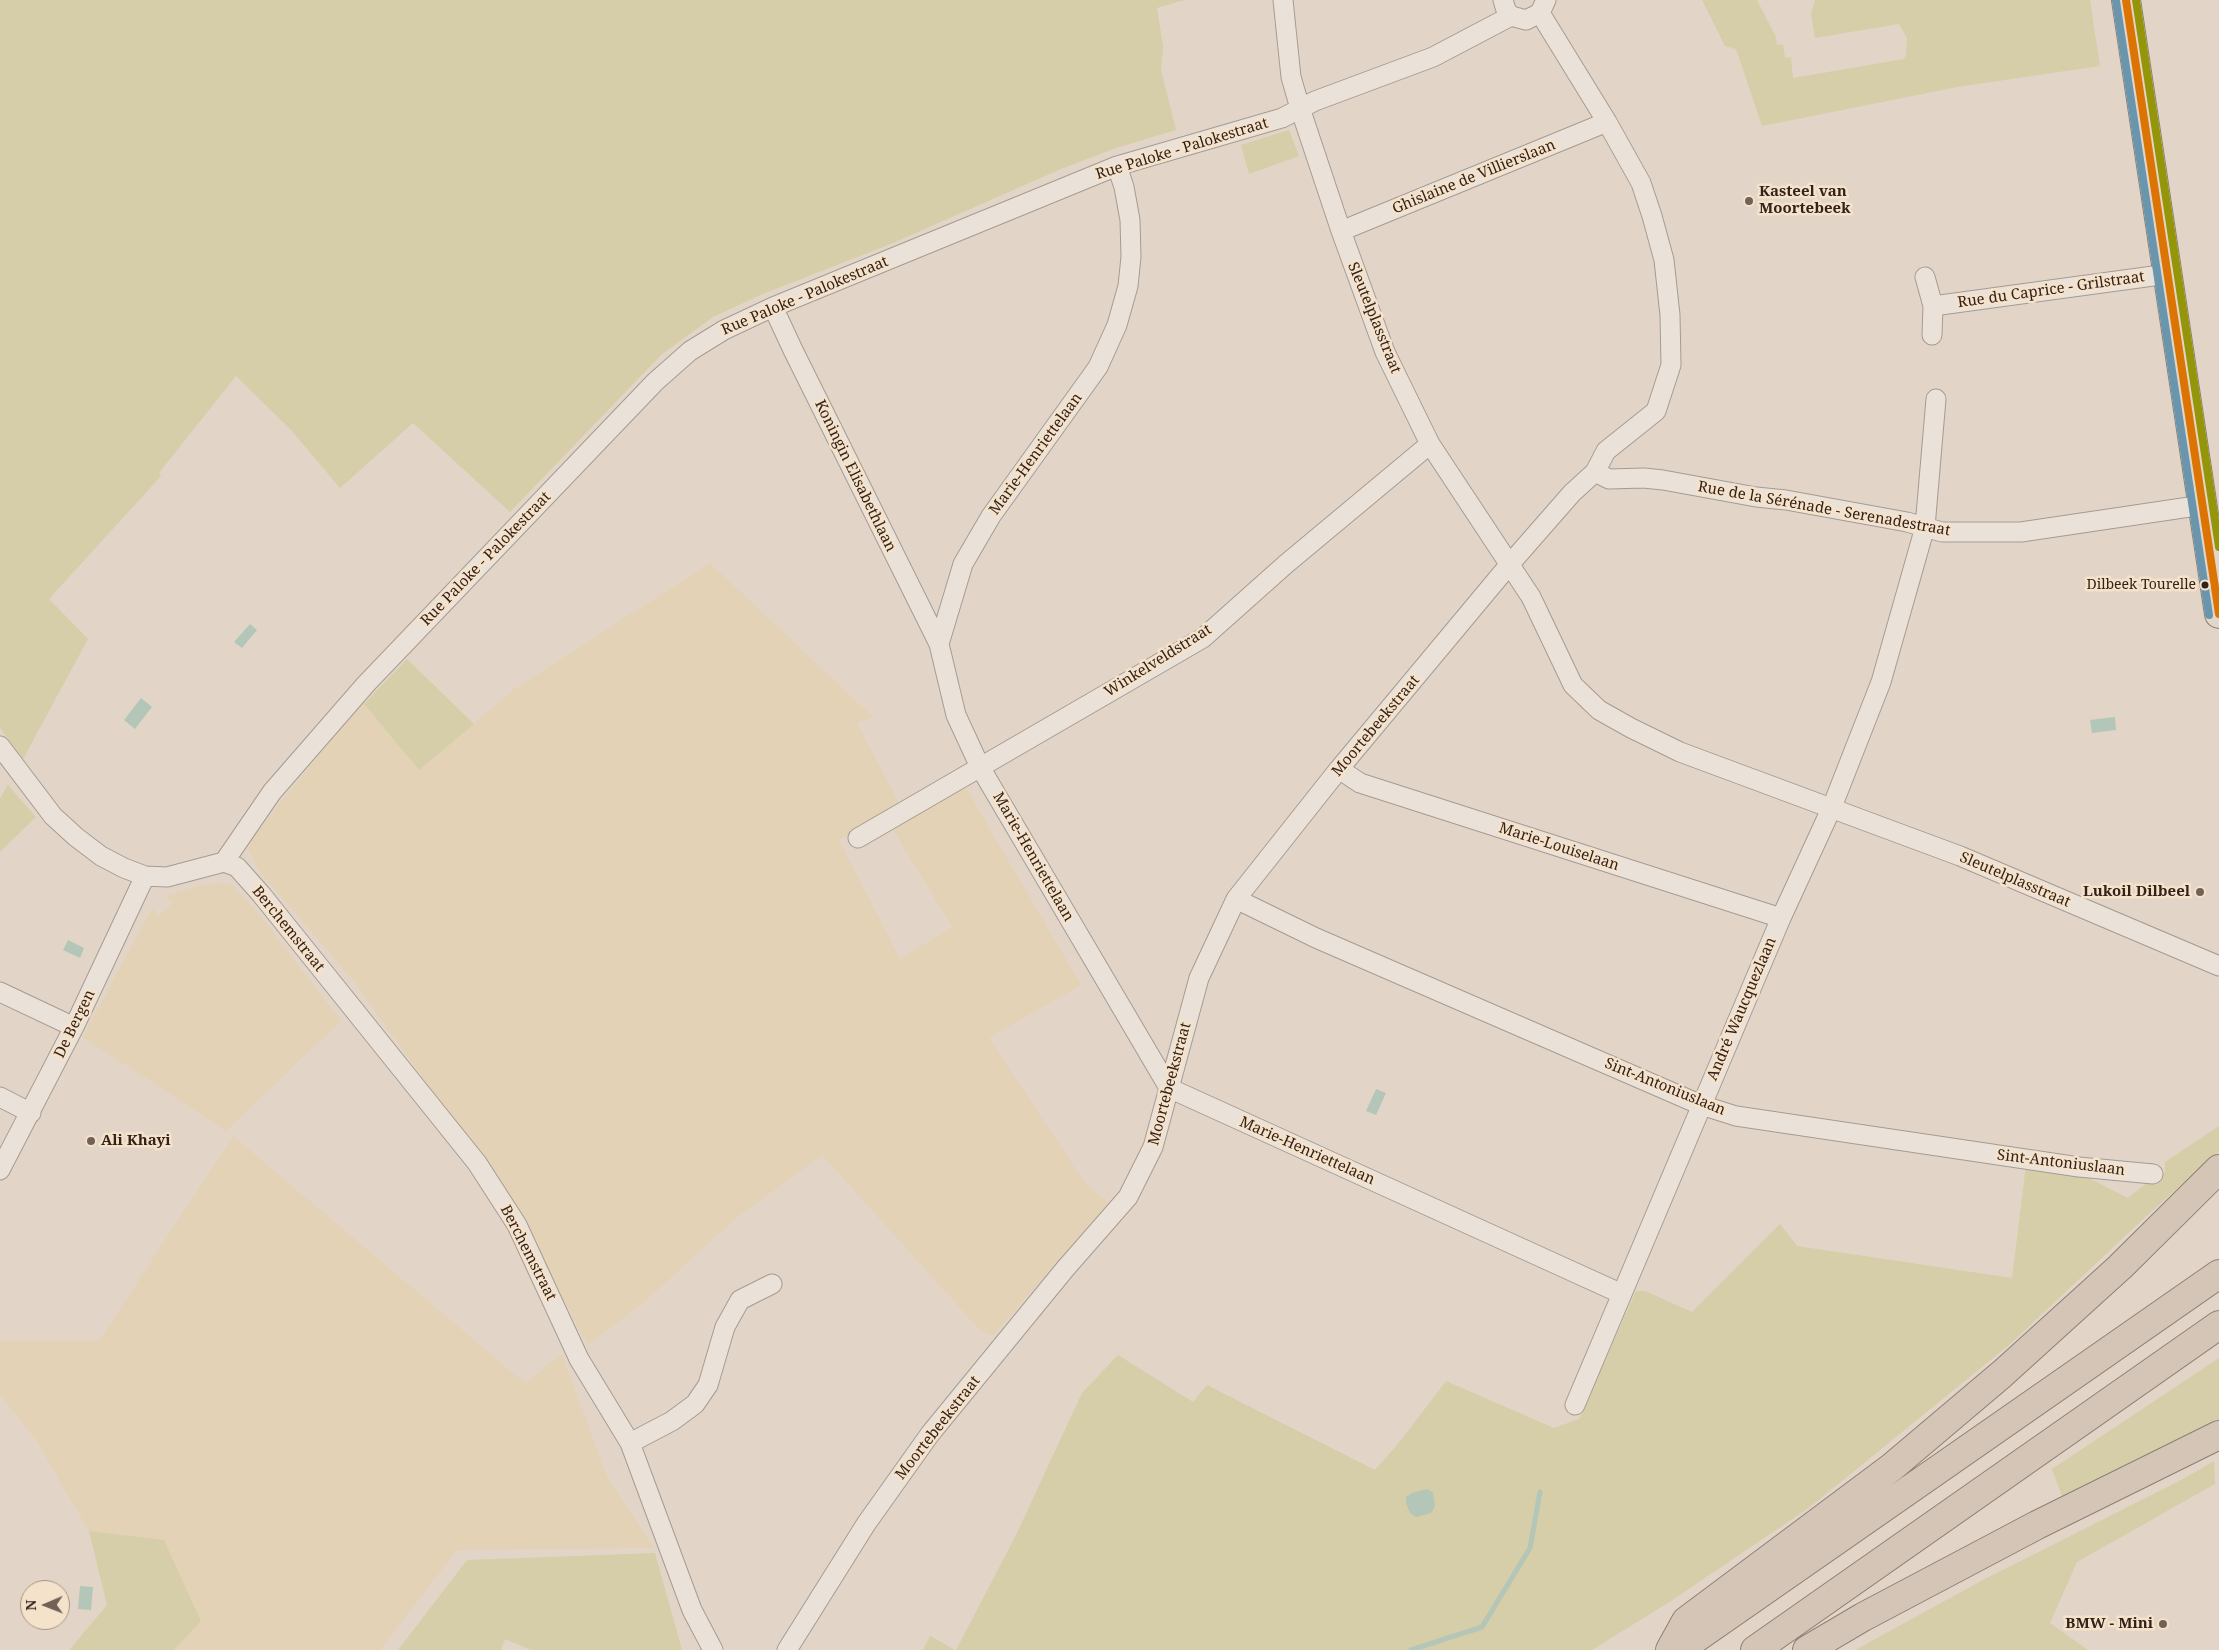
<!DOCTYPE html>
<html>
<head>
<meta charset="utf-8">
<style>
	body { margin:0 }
	#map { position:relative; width:2219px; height:1650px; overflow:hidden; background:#e2d5c7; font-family:"Noto Serif",serif }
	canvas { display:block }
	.north { position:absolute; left:20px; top:1580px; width:50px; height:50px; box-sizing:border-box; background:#f5e2ca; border:1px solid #a89584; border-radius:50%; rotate:269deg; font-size:14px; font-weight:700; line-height:20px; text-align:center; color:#34221a }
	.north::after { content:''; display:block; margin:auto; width:18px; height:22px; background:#716157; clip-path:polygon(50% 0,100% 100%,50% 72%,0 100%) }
</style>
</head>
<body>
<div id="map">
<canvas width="2219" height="1650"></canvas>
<div class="north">N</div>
</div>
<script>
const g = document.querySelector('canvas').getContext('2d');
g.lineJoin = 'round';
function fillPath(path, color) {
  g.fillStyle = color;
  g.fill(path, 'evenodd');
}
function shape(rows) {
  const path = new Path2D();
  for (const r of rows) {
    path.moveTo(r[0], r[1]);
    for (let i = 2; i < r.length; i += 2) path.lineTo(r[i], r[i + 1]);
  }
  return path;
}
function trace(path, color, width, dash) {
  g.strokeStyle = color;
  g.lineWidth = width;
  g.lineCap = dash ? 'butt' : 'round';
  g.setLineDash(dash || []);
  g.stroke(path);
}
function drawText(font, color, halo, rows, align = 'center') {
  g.font = font + ' "Noto Serif",serif';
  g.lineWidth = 5;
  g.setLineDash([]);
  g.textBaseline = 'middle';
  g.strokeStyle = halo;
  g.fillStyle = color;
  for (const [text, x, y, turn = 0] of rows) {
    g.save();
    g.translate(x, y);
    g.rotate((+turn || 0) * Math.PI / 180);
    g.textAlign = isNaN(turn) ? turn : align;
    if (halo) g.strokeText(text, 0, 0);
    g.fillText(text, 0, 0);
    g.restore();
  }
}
fillPath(shape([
	[710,563,873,717,857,723,900,805,839,840,900,959,952,927,890,825,966,788,1081,985,989,1038,1085,1183,1108,1203,993,1336,979,1329,822,1155,734,1220,643,1303,588,1345,510,1200,353,980,259,871,248,849,254,835,362,702,419,770,513,690],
	[216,883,232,885,260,915,341,1021,226,1131,83,1037,152,908,158,916,172,904,166,896,197,886],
	[233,1136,525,1383,562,1354,607,1476,654,1548,457,1550,380,1650,174,1650,201,1621,164,1540,89,1531,34,1437,0,1395,0,1341,99,1341]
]), '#e3d2b6');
fillPath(shape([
	[0,0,1185,0,1157,8,1163,46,1161,70,1176,130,1116,148,1061,169,893,243,763,294,713,317,661,355,510,512,413,423,340,488,291,430,236,376,159,473,161,476,49,599,88,639,23,759,0,728],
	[1702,0,1757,0,1776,37,1777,45,1783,44,1785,58,1791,57,1793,78,1904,59,1906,55,1907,38,1899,24,1815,38,1811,13,1815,0,2090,0,2100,66,1957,87,1762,126,1736,49,1725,46],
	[1289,130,1299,156,1249,174,1241,145],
	[407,659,474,724,419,770,364,704],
	[8,785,36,817,0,852,0,798],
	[2219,1126,2219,1152,2153,1210,2009,1345,1810,1507,1671,1601,1592,1650,956,1650,1016,1535,1082,1393,1118,1355,1193,1402,1207,1385,1375,1470,1398,1444,1446,1381,1554,1428,1579,1419,1636,1291,1645,1291,1692,1312,1780,1224,1797,1246,2012,1278,2026,1165,2077,1172,2128,1198,2153,1178,2165,1172,2165,1162],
	[2219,1358,2219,1423,2063,1499,2052,1469],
	[2214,1461,2215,1484,2077,1562,2050,1623,2088,1650,1855,1650,1983,1580,2185,1478],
	[89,1531,164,1540,201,1621,174,1650,69,1650,107,1605],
	[655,1553,682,1650,531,1650,505,1639,501,1650,398,1650,467,1560],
	[930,1636,955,1650,923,1650]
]), '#d5cea8');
fillPath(shape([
	[250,624,257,630,242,648,234,642],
	[141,698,152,707,135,729,124,720],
	[2115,717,2116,730,2092,733,2090,720],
	[68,940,84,948,80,958,63,950],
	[1376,1089,1386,1093,1376,1115,1366,1111],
	[1427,1489,1433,1493,1435,1506,1431,1513,1416,1517,1410,1513,1406,1503,1406,1497,1412,1493],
	[80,1586,93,1587,91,1610,78,1609]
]), '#b3c6b7');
trace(shape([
	[1411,1650,1482,1627,1530,1548,1540,1492]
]), '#b3c6b7', 5);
const street = shape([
	[1283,0,1291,77,1300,108,1341,231,1385,352,1430,444,1531,597,1573,685,1599,710,1631,728,1680,752,1960,856,2219,966],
	[1503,0,1506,10,1511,16,1526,20,1540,13,1546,0],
	[1117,166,1124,187,1130,220,1131,257,1128,286,1117,325,1098,367,991,516,963,564,939,644,956,715,980,767,1169,1088,1622,1294],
	[1341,231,1607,122],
	[1925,277,1933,306],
	[773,307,793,350,939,644],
	[1932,335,1933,306,2168,274],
	[1595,472,1609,479,1644,478,1663,480,1756,497,1786,500,1907,522,1942,532,2021,532,2203,505],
	[0,746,53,816,76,837,101,856,124,868,145,876,167,877,224,862],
	[1339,769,1360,783,1781,918],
	[858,838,1203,638,1286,564,1430,444],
	[224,862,272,792,366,684,655,382,690,351,724,330,773,307,1117,166,1282,118,1315,101,1433,57,1511,16],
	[224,862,237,867,261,894,477,1163,517,1225,579,1359,630,1443,692,1610,713,1650],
	[1236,899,1316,938,1701,1105,1736,1116,2079,1167,2153,1174],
	[0,992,74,1027],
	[0,1097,31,1113],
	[0,1170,74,1027,145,876],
	[1575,1405,1781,918,1832,807,1881,682,1925,527,1936,399],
	[630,1443,672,1421,695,1404,708,1385,725,1327,740,1300,772,1284],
	[787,1650,866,1524,930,1434,1065,1269,1128,1197,1153,1147,1199,978,1236,899,1339,769,1509,565,1572,493,1595,472,1606,451,1656,411,1671,365,1670,315,1664,260,1652,216,1641,183,1607,122,1540,13]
]);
const primary = shape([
	[2126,0,2219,614]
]);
const highway = shape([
	[1670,1650,1686,1621,1892,1467,2002,1374,2120,1267,2219,1169],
	[1679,1650,2219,1274],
	[1755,1650,2219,1325],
	[1807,1650,1863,1617,2037,1525,2219,1435]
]);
trace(street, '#a69b91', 21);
trace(primary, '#8c8078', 30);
trace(highway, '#8c8078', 30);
trace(street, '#eae2d9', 19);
trace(primary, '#e2d6ca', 28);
trace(highway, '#d5c5b7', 28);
trace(shape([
	[2126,0,2219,614]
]), '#dc7403', 8);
trace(shape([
	[2116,1,2209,615]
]), '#6a96ad', 8);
trace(shape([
	[2136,0,2219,547]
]), '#949509', 8);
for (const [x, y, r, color] of [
	[1749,201,5,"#716157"],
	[2205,585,4.5,"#34221a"],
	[2200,892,5,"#716157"],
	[91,1141,5,"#716157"],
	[2163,1624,5,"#716157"]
]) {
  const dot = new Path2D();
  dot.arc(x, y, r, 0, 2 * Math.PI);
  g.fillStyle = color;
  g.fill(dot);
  trace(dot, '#f5e2ca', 2);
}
drawText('14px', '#34221a', '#f5e2ca', [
	["Dilbeek Tourelle",2196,585]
], 'right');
drawText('15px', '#34221a', '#f5e2ca', [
	["Rue Paloke - Palokestraat",1182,149,-17],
	["Ghislaine de Villierslaan",1474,177,-22],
	["Rue du Caprice - Grilstraat",2051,290,-8],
	["Rue Paloke - Palokestraat",805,296,-23],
	["Sleutelplasstraat",1374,318,68],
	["Marie-Henriettelaan",1036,454,-54],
	["Koningin Elisabethlaan",855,476,64],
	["Rue de la Sérénade - Serenadestraat",1824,509,10],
	["Rue Paloke - Palokestraat",486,559,-46],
	["Winkelveldstraat",1158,661,-32],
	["Moortebeekstraat",1376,726,-50],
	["Marie-Louiselaan",1559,847,18],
	["Marie-Henriettelaan",1033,857,60],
	["Sleutelplasstraat",2015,880,23],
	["Berchemstraat",288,929,51],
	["André Waucquezlaan",1742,1009,-67],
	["De Bergen",75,1024,-64],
	["Moortebeekstraat",1170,1084,-75],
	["Sint-Antoniuslaan",1665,1087,22],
	["Marie-Henriettelaan",1307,1151,24],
	["Sint-Antoniuslaan",2061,1163,7],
	["Berchemstraat",528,1253,63],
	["Moortebeekstraat",938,1428,-52]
]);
drawText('bold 15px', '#34221a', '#f5e2ca', [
	["Kasteel van",1759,192],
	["Moortebeek",1759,209],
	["Lukoil Dilbeel",2190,892,"right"],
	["Ali Khayi",101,1141],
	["BMW - Mini",2153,1624,"right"]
], 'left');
</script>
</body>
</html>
